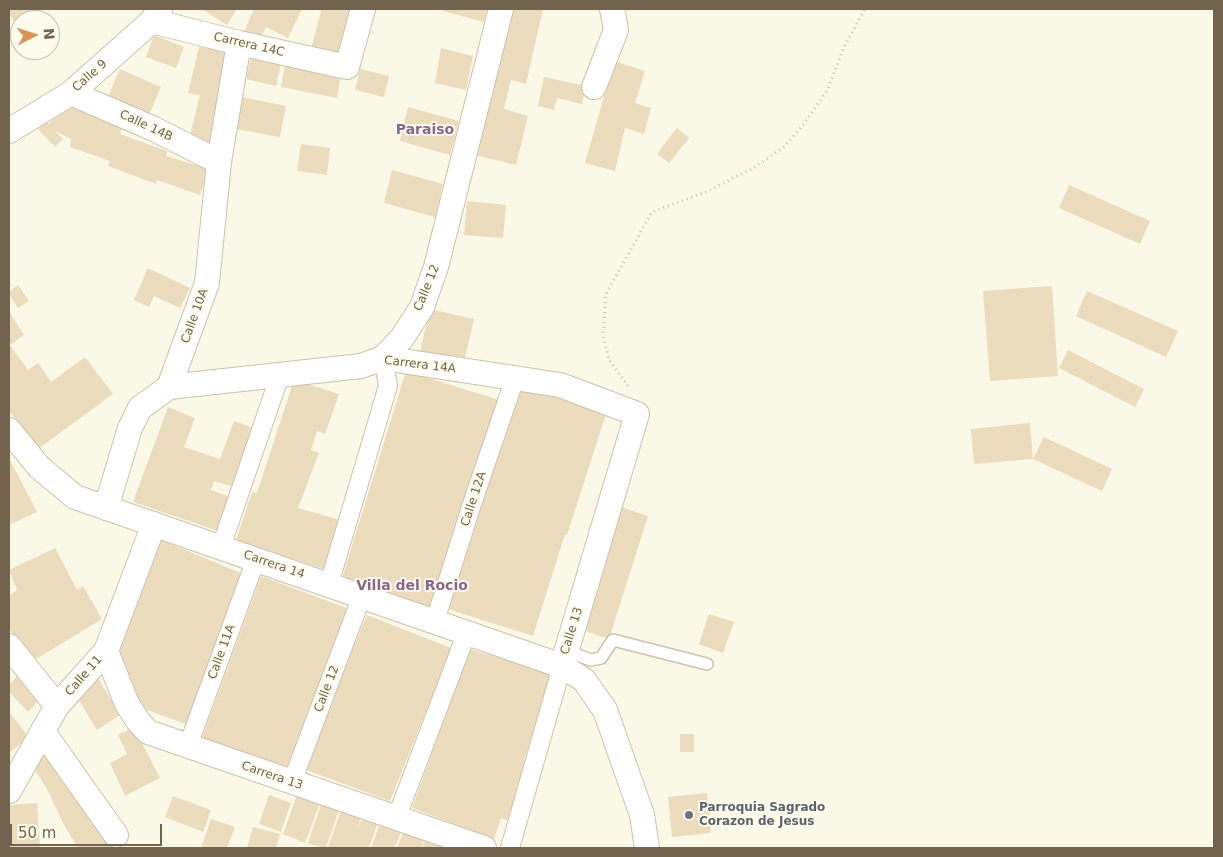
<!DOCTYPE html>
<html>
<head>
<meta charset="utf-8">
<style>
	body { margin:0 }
	#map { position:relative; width:1223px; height:857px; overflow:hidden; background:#faf8e6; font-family:"DejaVu Sans",sans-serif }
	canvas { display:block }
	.frame { position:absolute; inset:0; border:10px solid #71634d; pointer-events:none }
	.north { position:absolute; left:10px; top:10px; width:50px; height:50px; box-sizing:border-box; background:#fdfbec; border:1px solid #c5beac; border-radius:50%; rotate:85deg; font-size:14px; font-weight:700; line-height:20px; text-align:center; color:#71634d }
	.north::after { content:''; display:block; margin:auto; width:18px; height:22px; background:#d99657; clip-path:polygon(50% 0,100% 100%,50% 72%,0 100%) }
	.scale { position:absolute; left:10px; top:824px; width:152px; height:22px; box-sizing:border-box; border:2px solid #71634d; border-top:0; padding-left:6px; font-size:15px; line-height:18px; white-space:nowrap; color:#71634d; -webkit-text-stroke:4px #fdfbec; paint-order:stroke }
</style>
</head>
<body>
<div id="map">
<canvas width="1223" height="857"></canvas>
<div class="frame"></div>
<div class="north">N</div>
<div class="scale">50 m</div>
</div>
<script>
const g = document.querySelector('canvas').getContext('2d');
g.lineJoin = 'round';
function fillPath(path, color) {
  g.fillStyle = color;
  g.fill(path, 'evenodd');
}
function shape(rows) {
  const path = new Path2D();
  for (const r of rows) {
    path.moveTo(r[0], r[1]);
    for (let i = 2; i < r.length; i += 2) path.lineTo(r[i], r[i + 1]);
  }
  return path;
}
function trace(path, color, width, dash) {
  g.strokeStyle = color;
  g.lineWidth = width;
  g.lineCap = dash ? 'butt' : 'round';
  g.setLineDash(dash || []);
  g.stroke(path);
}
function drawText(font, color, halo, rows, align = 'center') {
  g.font = font + ' "DejaVu Sans",sans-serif';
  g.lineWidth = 4;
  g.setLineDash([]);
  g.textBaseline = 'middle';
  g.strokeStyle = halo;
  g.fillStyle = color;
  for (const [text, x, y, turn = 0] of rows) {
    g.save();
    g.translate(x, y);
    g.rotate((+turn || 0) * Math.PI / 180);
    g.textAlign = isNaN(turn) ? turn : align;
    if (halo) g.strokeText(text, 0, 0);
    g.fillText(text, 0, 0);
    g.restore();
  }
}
fillPath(shape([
	[9,9,37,9,41,15,33,20,20,20,18,29,9,13],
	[202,9,237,9,227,25],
	[254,9,302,9,288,38,266,27,260,39,244,32],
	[316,9,352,9,343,33,349,35,344,54,312,46,321,11],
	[443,9,487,9,484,22,443,11],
	[512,9,543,9,526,84,511,80,504,109,528,116,516,165,475,155],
	[154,35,184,47,176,68,146,57],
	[199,47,228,51,213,145,189,139,200,95,188,93],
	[441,48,473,56,466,90,435,83],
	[251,57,281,64,276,86,246,79],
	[614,61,645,71,635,103,651,108,644,134,625,128,615,171,585,163],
	[285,64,341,75,337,98,281,87],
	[120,69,161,87,146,122,105,104],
	[360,69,389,76,384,97,355,90],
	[544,77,586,86,582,104,557,98,554,110,538,106],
	[242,97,286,106,280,137,236,129],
	[64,104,122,129,120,134,167,151,166,156,209,169,200,195,157,180,156,184,108,166,110,161,70,147,71,139,55,131,63,139,55,147,38,129,46,121,49,124],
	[408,107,459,121,450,155,400,141],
	[677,128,689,138,669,163,657,154],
	[301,144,330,148,327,175,297,171],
	[392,170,443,184,435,217,384,203],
	[1069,185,1150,221,1140,244,1059,208],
	[467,201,506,205,503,238,464,235],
	[148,268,190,288,180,308,154,296,149,307,134,300],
	[18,285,29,301,18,308,9,294,9,292],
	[1052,286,1058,376,990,381,983,291],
	[1087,291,1178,331,1166,357,1076,316],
	[430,309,474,319,463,366,419,356],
	[9,311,24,335,10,345,28,370,38,363,51,382,85,357,113,394,38,449,9,411],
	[1068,350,1144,389,1135,407,1059,368],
	[406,371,502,401,434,609,342,578],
	[294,380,339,394,325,434,317,431,311,450,319,453,298,508,343,521,327,570,236,540,252,492,257,493],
	[518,383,607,411,567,535,565,534,533,636,448,609,475,528],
	[168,407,195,418,184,447,220,459,234,421,259,430,238,488,214,481,211,490,233,498,221,532,133,502],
	[1030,423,1033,459,974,464,971,429],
	[1044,437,1112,469,1102,491,1033,459],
	[9,458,37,512,9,525],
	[615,505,648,516,609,639,576,628],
	[161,540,243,574,188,725,142,708,113,654],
	[55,548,77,590,83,586,102,619,31,662,11,631,9,632,9,592,10,595,17,590,9,570],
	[261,576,349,609,286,769,201,741],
	[709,614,734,622,723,653,699,644],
	[367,615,451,648,438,687,434,709,428,707,390,801,306,770,314,748,310,747],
	[466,648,552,674,542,722,537,720,524,760,533,764,521,784,508,821,501,818,494,839,412,808,433,750,428,748],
	[17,676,40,699,28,712,9,692,9,685],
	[98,678,120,715,97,730,74,692],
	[9,712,29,737,9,753],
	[134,727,160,778,125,796,110,763,127,754,118,735],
	[680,734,694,734,694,752,680,752],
	[51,745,70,776,112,848,78,848,64,825,47,789,28,759],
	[299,789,322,798,305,843,283,834],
	[707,793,711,833,672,837,668,797],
	[269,795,291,803,281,832,259,824],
	[173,796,211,810,203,832,165,817],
	[323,798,341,804,326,848,308,844],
	[37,803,40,848,9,848,9,805],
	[342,807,362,813,356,834,362,817,378,822,369,848,328,848],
	[211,819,235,827,227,848,201,848],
	[380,823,401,831,395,848,371,848],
	[406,825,426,833,421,848,397,848],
	[253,827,280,834,276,848,247,848],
	[427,835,468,848,422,848]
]), '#ebdcbe');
const service = shape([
	[566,651,591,660,601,658,613,640,707,664]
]);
const pedestrian = shape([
	[221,547,280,375],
	[329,584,388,386,383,358],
	[435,621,472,504,515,378],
	[188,746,256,559],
	[292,782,362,596],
	[396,819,467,632],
	[510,848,562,666]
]);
const minor = shape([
	[152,21,239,43,347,67,363,9],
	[594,87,616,30,612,9],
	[71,93,154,129,219,162],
	[9,131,71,93,152,21,160,9],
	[383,358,402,338,422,307,436,267,501,9],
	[169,387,361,366,383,358,560,385,637,414,562,666],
	[9,430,39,467,75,497,562,666,584,680,605,710,642,815,647,848],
	[106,508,130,428,140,408,169,387,207,283,219,162,239,43],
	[9,646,57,706],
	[106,651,127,704,138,721,148,732,484,848],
	[43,732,116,835],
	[9,791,57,706,106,651,154,524]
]);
trace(service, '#cbc2ad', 14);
trace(pedestrian, '#cbc2ad', 20);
trace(minor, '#cbc2ad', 26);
trace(shape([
	[628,386,609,360,603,336,606,294,652,212,708,191,755,167,784,147,804,124,828,89,843,49,865,9]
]), '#d2c2a4', 3, [1, 4]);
trace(service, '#fff', 11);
trace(pedestrian, '#fff', 18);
trace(minor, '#fff', 24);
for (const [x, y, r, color] of [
	[689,815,5,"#6b7280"]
]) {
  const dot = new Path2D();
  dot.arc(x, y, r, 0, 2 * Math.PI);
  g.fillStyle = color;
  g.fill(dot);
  trace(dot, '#fdfbec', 2);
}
drawText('12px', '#71634d', '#fdfbec', [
	["Carrera 14C",249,45,13],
	["Calle 9",90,76,-41],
	["Calle 14B",146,126,25],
	["Calle 12",427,288,-68],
	["Calle 10A",195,316,-70],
	["Carrera 14A",420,365,7],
	["Calle 12A",474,499,-72],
	["Carrera 14",274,565,19],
	["Calle 13",572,631,-73],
	["Calle 11A",222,652,-70],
	["Calle 11",84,676,-49],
	["Calle 12",327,689,-69],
	["Carrera 13",272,776,19]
]);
drawText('bold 12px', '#5b616d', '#fdfbec', [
	["Parroquia Sagrado",699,808],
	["Corazon de Jesus",699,822]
], 'left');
drawText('bold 14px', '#8b668d', '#fdfbec', [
	["Paraiso",425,130],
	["Villa del Rocio",412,586]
]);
</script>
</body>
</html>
